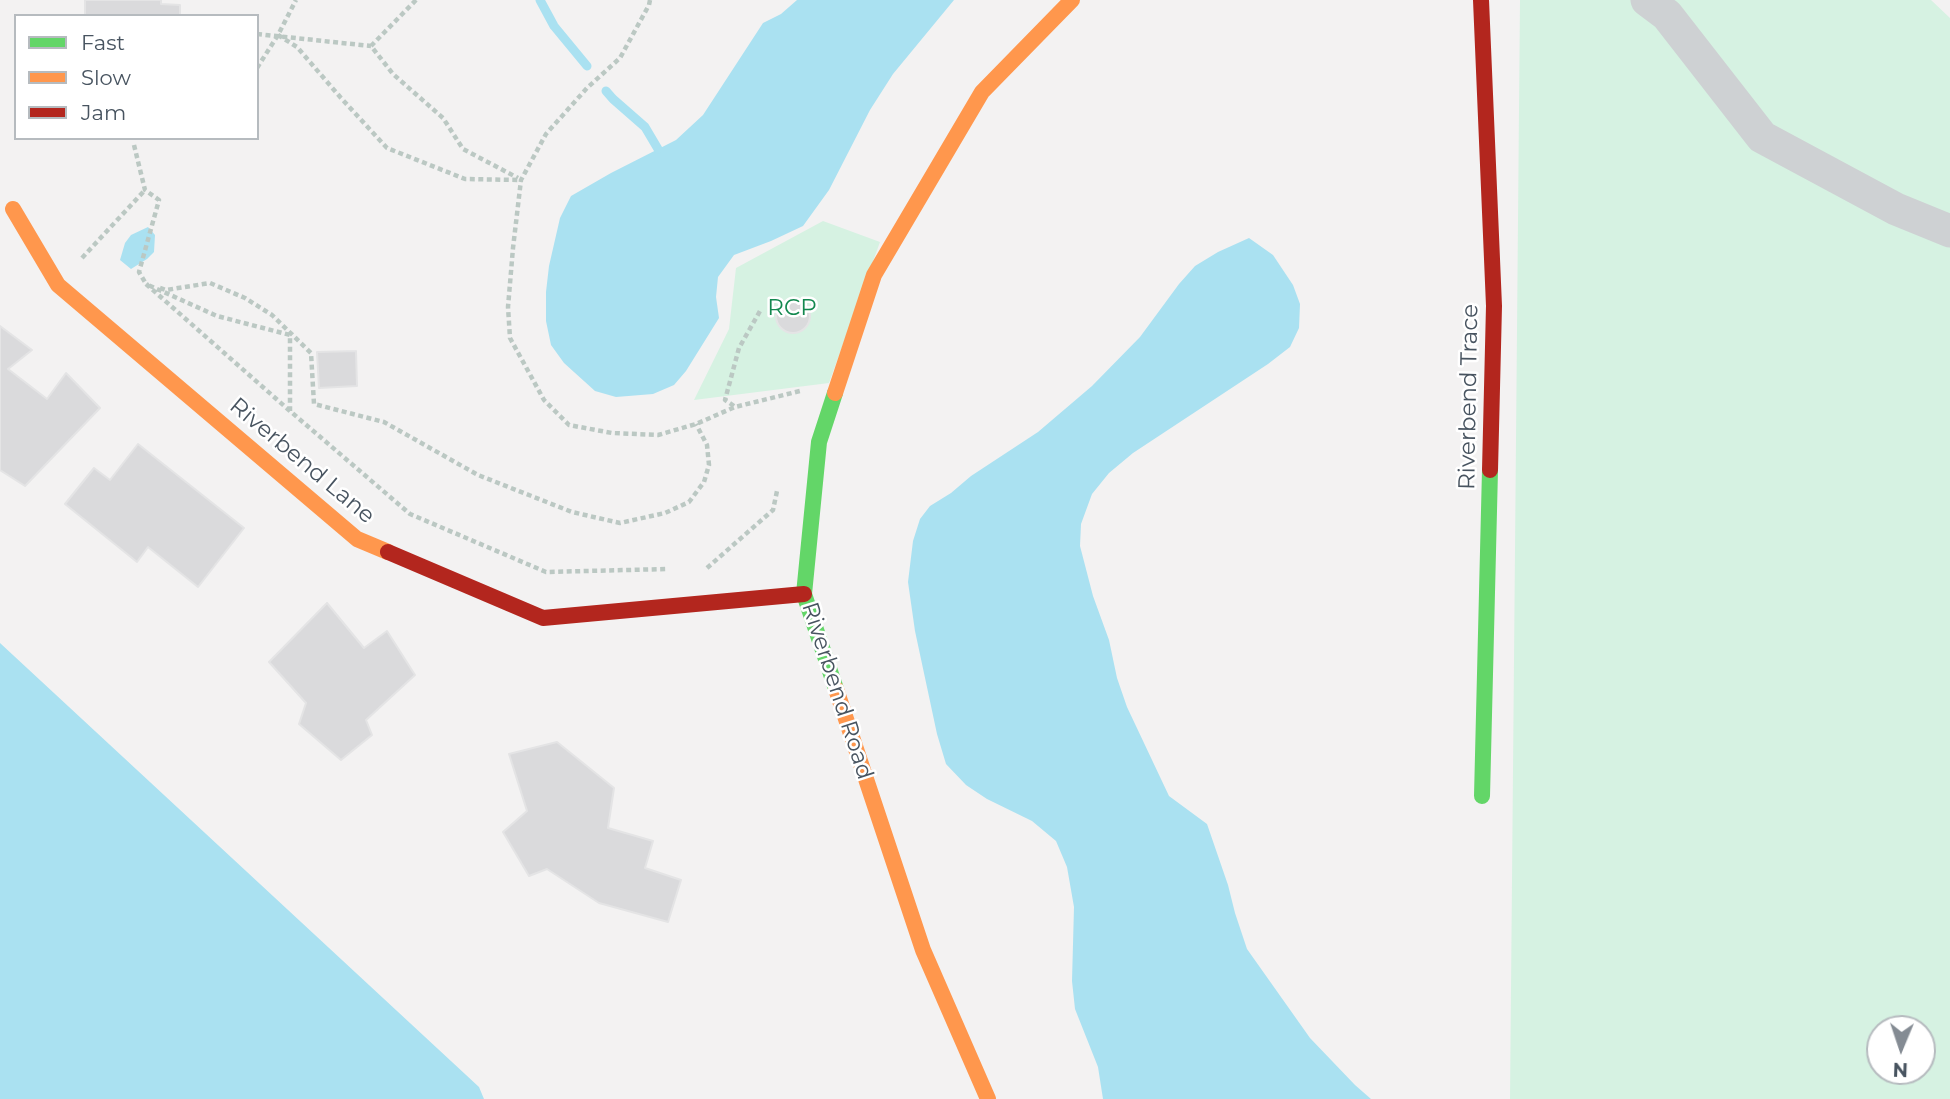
<!DOCTYPE html>
<html>
<head>
<meta charset="utf-8">
<style>
	body { margin:0 }
	#map { position:relative; width:1950px; height:1099px; overflow:hidden; background:#f3f2f2; font-family:Montserrat,sans-serif }
	canvas { display:block }
	.legend { position:absolute; left:14px; top:14px; width:245px; height:126px; box-sizing:border-box; background:#fff; border:2px solid #b6bbbf; margin:0; padding:9px 12px; list-style:none; font-size:21px; color:#485460 }
	.legend li { display:flex; align-items:center; gap:14px; height:35px }
	.legend b { width:35px; border:2px solid #b6bbbf }
	.north { position:absolute; left:1866px; top:1015px; width:70px; height:70px; box-sizing:border-box; background:#fff; border:2px solid #b6bbbf; border-radius:50%; rotate:182deg; font-size:19px; font-weight:700; line-height:28px; text-align:center; color:#485460 }
	.north::after { content:''; display:block; margin:auto; width:24px; height:32px; background:#848b93; clip-path:polygon(50% 0,100% 100%,50% 72%,0 100%) }
</style>
</head>
<body>
<div id="map">
<canvas width="1950" height="1099"></canvas>
<ul class="legend">
<li><b style="height:9px;background:#63d668"></b>Fast</li>
<li><b style="height:9px;background:#ff974d"></b>Slow</li>
<li><b style="height:9px;background:#b3261e"></b>Jam</li>
</ul>
<div class="north">N</div>
</div>
<script>
const g = document.querySelector('canvas').getContext('2d');
g.lineJoin = 'round';
function fillPath(path, color) {
  g.fillStyle = color;
  g.fill(path, 'evenodd');
}
function shape(rows) {
  const path = new Path2D();
  for (const r of rows) {
    if (r.length === 3) {
      path.moveTo(r[0] + r[2], r[1]);
      path.arc(r[0], r[1], r[2], 0, 2 * Math.PI);
      continue;
    }
    path.moveTo(r[0], r[1]);
    for (let i = 2; i < r.length; i += 2) path.lineTo(r[i], r[i + 1]);
  }
  return path;
}
function trace(path, color, width, dash) {
  g.strokeStyle = color;
  g.lineWidth = width;
  g.lineCap = dash ? 'butt' : 'round';
  g.setLineDash(dash || []);
  g.stroke(path);
}
function drawText(font, color, halo, rows, align = 'center') {
  g.font = font + ' Montserrat,sans-serif';
  g.lineWidth = 5;
  g.setLineDash([]);
  g.textBaseline = 'middle';
  g.strokeStyle = halo;
  g.fillStyle = color;
  for (const [text, x, y, turn = 0] of rows) {
    g.save();
    g.translate(x, y);
    g.rotate((+turn || 0) * Math.PI / 180);
    g.textAlign = isNaN(turn) ? turn : align;
    if (halo) g.strokeText(text, 0, 0);
    g.fillText(text, 0, 0);
    g.restore();
  }
}
fillPath(shape([
	[1520,0,1931,0,1950,18,1950,1099,1510,1099],
	[1880,1029,1922,1029,1922,1071,1880,1071],
	[823,221,880,242,829,383,694,400,729,329,736,268]
]), '#d6f2e2');
fillPath(shape([
	[797,0,954,0,893,74,870,110,829,190,803,226,771,241,734,255,718,277,716,297,719,318,686,371,674,385,653,394,616,397,595,391,564,363,551,345,546,321,546,292,549,266,560,218,571,196,611,173,676,140,703,115,763,23,781,14],
	[148,227,155,235,154,252,147,259,131,269,120,260,125,243,131,235],
	[1249,238,1273,255,1293,285,1300,304,1299,328,1290,347,1268,364,1133,453,1109,473,1092,494,1081,524,1080,546,1093,596,1109,640,1117,678,1127,707,1169,796,1207,824,1228,885,1235,913,1247,949,1310,1038,1355,1085,1371,1099,1103,1099,1098,1067,1075,1009,1072,981,1074,907,1067,867,1056,841,1032,821,987,799,966,785,946,764,937,734,915,631,908,582,913,541,920,519,930,506,951,493,971,476,1038,432,1092,386,1140,337,1179,284,1195,266,1218,252],
	[0,643,479,1087,484,1099,0,1099]
]), '#aae1f1');
trace(shape([
	[540,0,554,26,587,66],
	[606,91,613,99,645,127,658,149]
]), '#aae1f1', 9);
const building = shape([
	[85,0,161,0,161,4,180,5,180,16,85,16,85,0],
	[793,316,17],
	[0,326,32,350,8,369,47,399,66,373,100,408,25,486,0,470,0,326],
	[356,351,357,386,319,388,317,352,356,351],
	[138,444,244,528,198,587,148,547,137,562,65,504,94,468,110,480,138,444],
	[327,603,364,648,387,631,415,675,366,720,372,735,341,760,299,724,306,703,269,662,327,603],
	[557,742,614,788,608,828,653,841,645,868,681,880,668,922,599,903,547,869,529,876,503,832,527,811,509,754,557,742]
]);
fillPath(building, '#dadadc');
trace(building, '#e4e4e5', 2);
trace(shape([
	[416,0,371,46,393,74,443,118,463,149,518,178],
	[650,0,649,5,620,58,587,88,546,134,521,180,513,248,508,307,510,338,544,400,569,425,612,433,658,435,696,424,735,407,800,391],
	[257,34,371,46],
	[278,35,297,47,341,98,387,148,465,179,521,180],
	[257,68,278,35,296,0],
	[134,145,145,190,159,200,139,272,146,284,148,285],
	[82,258,145,190],
	[160,288,166,290,210,283,245,298,272,315,311,353,314,404,384,422,478,475,572,512,620,523,665,513,689,502,704,482,709,465,707,445,696,424],
	[734,406,725,400,739,348,760,311],
	[290,411,146,284,217,316,290,335,290,411,410,514,546,572,667,569],
	[707,568,773,510,777,491]
]), '#bbc8c3', 4.5, [5, 3.5]);
trace(shape([
	[1647,0,1667,15,1762,137,1896,209,1950,231]
]), '#ced1d3', 33);
trace(shape([
	[835,393,819,442,804,594,836,689],
	[1482,796,1490,470]
]), '#63d668', 16);
trace(shape([
	[13,209,58,285,357,539,388,552],
	[835,393,874,275,982,92,1072,0],
	[836,689,923,950,988,1099]
]), '#ff974d', 16);
trace(shape([
	[1481,0,1494,306,1490,470],
	[388,552,543,618,804,594]
]), '#b3261e', 16);
drawText('23px', '#13884f', '#fff', [
	["RCP",792,308]
]);
drawText('23px', '#485460', '#fff', [
	["Riverbend Trace",1469,397,-89],
	["Riverbend Lane",302,461,40],
	["Riverbend Road",837,691,72]
]);
</script>
</body>
</html>
